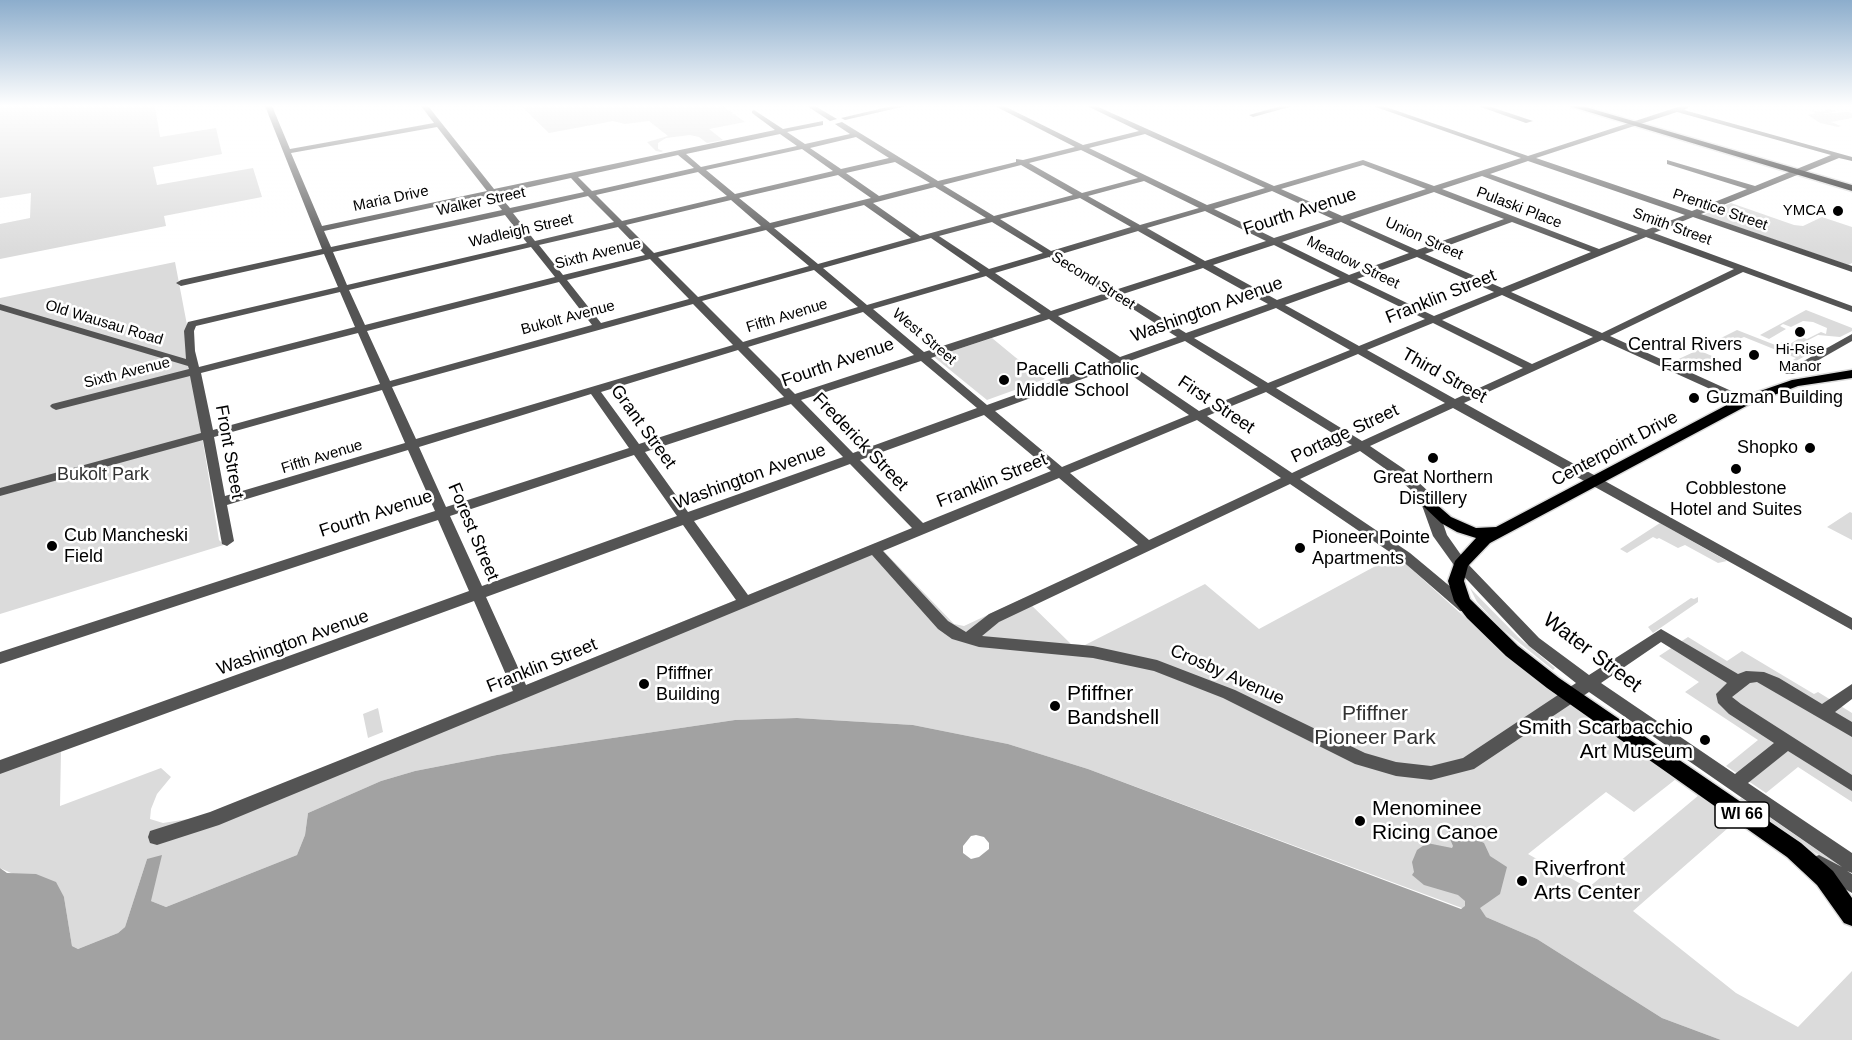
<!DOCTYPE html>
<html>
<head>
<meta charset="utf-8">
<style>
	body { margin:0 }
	canvas { display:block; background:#fff }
</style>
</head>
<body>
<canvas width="1852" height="1040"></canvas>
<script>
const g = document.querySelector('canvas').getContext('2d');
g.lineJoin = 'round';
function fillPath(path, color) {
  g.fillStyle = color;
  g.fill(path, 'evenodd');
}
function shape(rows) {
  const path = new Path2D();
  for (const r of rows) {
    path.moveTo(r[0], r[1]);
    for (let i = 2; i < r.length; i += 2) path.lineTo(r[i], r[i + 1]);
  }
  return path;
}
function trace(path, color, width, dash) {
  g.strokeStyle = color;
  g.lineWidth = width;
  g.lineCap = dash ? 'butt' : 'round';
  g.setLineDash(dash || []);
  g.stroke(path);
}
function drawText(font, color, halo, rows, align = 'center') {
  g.font = font + ' Helvetica,sans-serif';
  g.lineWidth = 5;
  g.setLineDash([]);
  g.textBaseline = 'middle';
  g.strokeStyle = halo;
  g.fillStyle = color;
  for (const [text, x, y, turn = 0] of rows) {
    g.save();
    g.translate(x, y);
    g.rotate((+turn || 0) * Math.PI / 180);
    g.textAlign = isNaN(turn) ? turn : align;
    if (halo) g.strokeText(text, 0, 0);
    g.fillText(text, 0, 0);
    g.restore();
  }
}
fillPath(shape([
	[0,106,155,106,160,137,216,128,222,154,153,167,157,185,253,168,262,197,164,216,166,226,0,259,0,224,30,218,31,193,0,198],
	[521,106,723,106,745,122,709,129,723,140,707,143,699,137,690,135,666,138,658,143,658,149,663,151,661,152,656,151,647,142,668,136,649,121,625,124,613,121,549,133],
	[1830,109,1837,111,1822,114,1847,112,1852,113,1852,118,1831,122,1841,126,1838,127,1820,123,1808,115,1815,113,1811,110,1821,112],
	[1731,203,1794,225,1803,226,1822,217,1852,227,1852,263,1848,265,1703,215],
	[175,262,187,325,185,332,219,540,221,542,230,543,0,614,0,298],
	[1806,310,1852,328,1852,331,1840,337,1818,335,1793,348,1780,343,1783,342,1790,344,1801,337,1807,339,1821,332,1826,334,1827,328,1813,322,1803,321,1791,327,1783,324,1780,326,1786,329,1769,339,1760,335],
	[1737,330,1788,350,1805,356,1796,361,1793,360,1796,358,1744,337,1732,342,1721,338],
	[992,338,1015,357,1045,379,987,400,934,357],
	[1698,350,1719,359,1691,373,1670,363],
	[1850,512,1852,513,1852,540,1827,527],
	[1660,523,1727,561,1718,563,1685,545,1678,548,1659,538,1657,539,1653,537,1627,553,1620,549],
	[876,543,954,624,964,626,1024,598,1071,644,1085,645,1205,584,1259,629,1396,555,1533,679,1676,779,1634,812,1606,792,1528,854,1588,888,1699,795,1736,821,1633,911,1736,993,1798,1027,1852,971,1852,1040,1721,1040,1662,1018,1537,939,1486,917,1088,769,1008,744,913,725,797,718,735,720,497,755,415,771,381,781,308,813,305,835,297,855,166,907,151,901,147,859,125,927,118,933,78,949,72,946,64,897,0,868,0,772,61,751,60,806,161,768,171,777,157,794,151,809,150,819,163,823,201,817],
	[1470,588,1518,637,1555,668,1553,670,1501,628,1477,602],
	[1698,597,1698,602,1653,633,1648,627,1691,598,1694,599],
	[1688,637,1727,661,1742,651,1814,694,1818,692,1852,713,1852,802,1798,767,1766,793,1726,766,1758,740,1685,692,1699,682,1659,656],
	[378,708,383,732,368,738,363,714],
	[1741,798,1743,799,1852,874,1844,872,1738,801]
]), '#dbdbdb');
fillPath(shape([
	[797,718,913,725,1008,744,1088,769,1461,909,1465,906,1465,901,1458,895,1424,885,1412,875,1414,872,1412,862,1417,850,1427,843,1452,848,1453,846,1447,832,1452,829,1458,830,1484,843,1490,856,1507,867,1500,894,1480,908,1486,917,1537,939,1662,1018,1721,1040,0,1040,0,868,7,873,36,874,56,882,64,897,72,946,78,949,118,933,125,927,147,859,162,855,151,901,166,907,297,855,305,835,308,813,381,781,415,771,497,755,735,720],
	[976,835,984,837,989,843,989,849,979,857,971,859,963,853,963,846,971,836]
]), '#a2a2a2');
const major = shape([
	[1569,106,1582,106,1852,185,1852,191,1569,106],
	[1852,370,1852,378,1798,386,1750,404,1490,543,1468,566,1464,581,1470,599,1518,646,1559,678,1801,843,1833,871,1852,898,1852,926,1844,923,1817,885,1787,857,1547,688,1506,656,1467,618,1454,601,1448,581,1455,561,1476,538,1457,532,1441,523,1423,506,1430,501,1435,503,1451,517,1476,528,1496,527,1740,398,1792,380,1852,370]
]);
trace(major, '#dbdbdb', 3);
fillPath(shape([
	[265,106,272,106,290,149,434,123,421,106,428,106,494,189,775,130,752,113,752,111,754,110,783,129,823,121,823,125,787,132,805,144,850,134,835,124,842,122,938,181,1016,162,1016,159,1023,160,1075,147,995,106,1004,106,1083,145,1139,131,1087,106,1096,106,1274,186,1363,160,1434,186,1521,158,1373,106,1383,106,1528,156,1681,106,1691,106,1684,110,1852,157,1852,161,1839,158,1701,214,1852,266,1852,272,1693,217,1654,233,1852,306,1852,312,1743,272,1610,336,1749,399,1751,401,1749,403,1741,403,1602,340,1464,403,1852,618,1852,630,1453,408,1370,446,1404,469,1429,492,1437,506,1447,535,1466,562,1539,638,1589,675,1661,629,1738,674,1746,671,1764,672,1779,678,1822,704,1852,684,1852,699,1835,712,1852,722,1852,737,1757,682,1750,683,1732,697,1741,704,1852,775,1852,791,1788,751,1748,783,1852,853,1852,873,1847,871,1852,874,1852,893,1812,870,1810,864,1812,858,1819,855,1842,867,1589,692,1474,769,1431,780,1396,776,1355,764,1223,698,1154,671,1093,658,979,647,952,639,938,629,872,555,219,825,157,845,150,843,148,837,150,831,210,812,513,691,474,601,0,774,0,760,469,591,438,520,0,664,0,652,435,511,408,450,227,505,234,541,227,546,222,544,203,440,0,496,0,488,201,433,190,376,56,410,52,408,50,406,52,404,189,369,188,366,0,310,0,304,186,359,184,331,188,322,338,287,324,254,181,286,176,283,181,280,322,249,265,106],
	[1677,112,1831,155,1755,186,1667,160,1667,164,1747,189,1692,211,1536,158,1677,112],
	[437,127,487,191,322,226,291,153,437,127],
	[780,134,797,146,701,167,686,154,780,134],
	[1145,134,1265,188,1207,205,1089,148,1145,134],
	[856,137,889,158,841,169,810,148,856,137],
	[802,149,833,171,735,194,706,170,802,149],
	[1081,150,1138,178,1082,193,1029,163,1081,150],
	[678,155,694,168,592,191,578,177,678,155],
	[1528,161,1685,215,1646,230,1490,174,1528,161],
	[895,162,930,183,879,196,846,173,895,162],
	[1021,165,1073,195,994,216,943,185,1021,165],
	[1363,165,1426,189,1342,216,1281,189,1363,165],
	[698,172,727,196,622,221,596,195,698,172],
	[838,175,871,198,770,223,739,198,838,175],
	[1482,176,1638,234,1599,249,1442,189,1482,176],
	[571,178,584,192,510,208,498,194,571,178],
	[1144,181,1199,208,1140,225,1088,196,1144,181],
	[935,187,986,218,920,236,873,203,935,187],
	[1272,191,1333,219,1274,238,1214,209,1272,191],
	[1434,192,1504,219,1417,250,1350,220,1434,192],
	[490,195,502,210,331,247,324,231,490,195],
	[588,196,614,222,535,241,513,213,588,196],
	[1080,198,1131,227,1051,251,1000,219,1080,198],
	[731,200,761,226,654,253,626,225,731,200],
	[864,205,911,238,818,264,774,228,864,205],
	[1205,211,1266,241,1205,261,1147,228,1205,211],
	[505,215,527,243,347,285,333,252,505,215],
	[992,222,1043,253,989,269,939,236,992,222],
	[1341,222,1409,253,1349,275,1282,242,1341,222],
	[1512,222,1591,252,1502,288,1425,254,1512,222],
	[618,227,645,255,563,275,539,245,618,227],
	[766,230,809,266,698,297,658,257,766,230],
	[1138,231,1196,264,1115,290,1058,255,1138,231],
	[1646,237,1734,269,1602,333,1511,292,1646,237],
	[931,238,980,272,867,305,823,268,931,238],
	[1274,245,1340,278,1277,300,1213,265,1274,245],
	[531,247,555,277,365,325,349,290,531,247],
	[1049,257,1106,293,1051,311,995,273,1049,257],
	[1417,257,1494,292,1434,316,1357,279,1417,257],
	[650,259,689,299,601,323,567,280,650,259],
	[1203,268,1268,304,1186,333,1123,294,1203,268],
	[814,270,858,307,743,342,702,301,814,270],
	[986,276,1041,314,924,352,873,309,986,276],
	[559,282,592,325,390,381,367,331,559,282],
	[1349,282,1425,319,1359,346,1285,305,1349,282],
	[340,292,355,327,199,367,195,351,194,331,196,326,340,292],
	[1502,295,1593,337,1532,364,1442,320,1502,295],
	[1114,297,1177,337,1120,357,1058,316,1114,297],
	[693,304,733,345,416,439,392,387,693,304],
	[1276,308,1350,350,1268,383,1194,338,1276,308],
	[863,312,914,355,795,394,748,347,863,312],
	[1049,319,1110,361,987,405,931,358,1049,319],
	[1433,323,1523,368,1455,399,1367,350,1433,323],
	[358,333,380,384,213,430,201,373,358,333],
	[1185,341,1258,387,1199,411,1127,362,1185,341],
	[738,350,784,397,639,444,601,392,738,350],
	[1358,354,1445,403,1362,441,1276,388,1358,354],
	[921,361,977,408,853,453,801,400,921,361],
	[1118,366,1189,415,1062,467,995,411,1118,366],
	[382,390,405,443,225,496,214,437,382,390],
	[1266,392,1350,444,1352,445,1292,473,1207,416,1266,392],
	[591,394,629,448,446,507,419,447,591,394],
	[791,404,843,457,688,512,645,452,791,404],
	[984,415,1051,471,923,523,860,460,984,415],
	[1197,420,1281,478,1149,540,1070,473,1197,420],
	[1360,451,1394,475,1419,497,1433,536,1456,568,1529,646,1576,683,1463,758,1431,766,1396,762,1365,753,1235,690,1157,660,1093,646,982,636,999,622,1290,484,1400,559,1460,611,1470,611,1472,607,1470,603,1410,553,1300,479,1360,451],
	[634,455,677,516,482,586,450,516,634,455],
	[850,464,912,528,748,595,694,521,850,464],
	[1059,478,1138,545,989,614,966,632,948,621,883,551,1059,478],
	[683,525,736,600,526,685,486,597,683,525],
	[1661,642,1727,683,1716,694,1718,703,1729,714,1774,743,1735,774,1601,683,1661,642],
	[807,106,815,106,837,119,830,121,807,106],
	[892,106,906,106,845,120,841,118,892,106],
	[1281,106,1293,106,1253,117,1249,115,1281,106],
	[1478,106,1488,106,1533,121,1526,123,1478,106],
	[1852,334,1852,341,1794,374,1786,374,1784,372,1852,334]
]), '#545454');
fillPath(major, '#000');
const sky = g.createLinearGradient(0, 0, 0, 252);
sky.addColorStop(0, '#8cadcc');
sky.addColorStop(0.42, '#fff');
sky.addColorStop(1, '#ffffff00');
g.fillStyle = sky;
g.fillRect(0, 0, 1852, 252);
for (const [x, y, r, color] of [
	[1838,211,6,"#000"],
	[1800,332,6,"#000"],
	[1754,355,6,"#000"],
	[1004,380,6,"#000"],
	[1694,398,6,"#000"],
	[1810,448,6,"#000"],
	[1433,458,6,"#000"],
	[1736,469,6,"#000"],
	[52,546,6,"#000"],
	[1300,548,6,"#000"],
	[644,684,6,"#000"],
	[1055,706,6,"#000"],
	[1705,740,6,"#000"],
	[1360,821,6,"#000"],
	[1522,881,6,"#000"]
]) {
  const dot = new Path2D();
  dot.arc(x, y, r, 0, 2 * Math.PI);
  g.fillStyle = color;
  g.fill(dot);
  trace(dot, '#fff', 2);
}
drawText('15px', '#000', '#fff', [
	["Maria Drive",391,199,-12],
	["Walker Street",481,202,-12],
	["Pulaski Place",1519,208,21],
	["Prentice Street",1720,210,19],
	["Smith Street",1672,227,20],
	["Wadleigh Street",521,231,-13],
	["Union Street",1424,239,24],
	["Sixth Avenue",598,254,-14],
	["Meadow Street",1353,263,26],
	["Second Street",1093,281,32],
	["Fifth Avenue",787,316,-17],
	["Bukolt Avenue",568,318,-15],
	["Old Wausau Road",104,323,17],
	["West Street",924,337,40],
	["Sixth Avenue",127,373,-14],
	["Fifth Avenue",322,457,-17]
]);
drawText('15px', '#000', '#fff', [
	["YMCA",1826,211],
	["Hi-Rise",1800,350,"center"],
	["Manor",1800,367,"center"]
], 'right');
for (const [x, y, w] of [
	[1742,815,54]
]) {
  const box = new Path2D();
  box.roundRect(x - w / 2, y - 13, w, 26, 4.5);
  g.fillStyle = '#fff';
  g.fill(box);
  trace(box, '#000', 1.5);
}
drawText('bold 16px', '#000', null, [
	["WI 66",1742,815]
]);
drawText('18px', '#000', '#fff', [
	["Fourth Avenue",1300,212,-18],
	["Franklin Street",1441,297,-22],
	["Washington Avenue",1207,310,-20],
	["Fourth Avenue",838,363,-19],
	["Third Street",1444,376,29],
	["First Street",1216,405,34],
	["Grant Street",643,427,54],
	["Portage Street",1345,434,-25],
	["Frederick Street",860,442,46],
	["Centerpoint Drive",1615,449,-28],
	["Front Street",229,452,80],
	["Washington Avenue",750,477,-20],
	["Franklin Street",992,481,-22],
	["Fourth Avenue",376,514,-18],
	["Forest Street",473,532,67],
	["Washington Avenue",293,643,-20],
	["Franklin Street",542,666,-22],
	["Crosby Avenue",1227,675,24]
]);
drawText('18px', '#000', '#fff', [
	["Central Rivers",1742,345,"right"],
	["Farmshed",1742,366,"right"],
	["Pacelli Catholic",1016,370],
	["Middle School",1016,391],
	["Guzman Building",1706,398],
	["Shopko",1798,448,"right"],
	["Great Northern",1433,478,"center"],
	["Distillery",1433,499,"center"],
	["Cobblestone",1736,489,"center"],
	["Hotel and Suites",1736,510,"center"],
	["Cub Mancheski",64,536],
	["Field",64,557],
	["Pioneer Pointe",1312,538],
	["Apartments",1312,559],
	["Pfiffner",656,674],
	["Building",656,695]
], 'left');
drawText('18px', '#323232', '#fff', [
	["Bukolt Park",103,475]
]);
drawText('21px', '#000', '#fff', [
	["Water Street",1592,653,37]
]);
drawText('21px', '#000', '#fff', [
	["Pfiffner",1067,694],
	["Bandshell",1067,718],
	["Smith Scarbacchio",1693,728,"right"],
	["Art Museum",1693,752,"right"],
	["Menominee",1372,809],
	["Ricing Canoe",1372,833],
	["Riverfront",1534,869],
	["Arts Center",1534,893]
], 'left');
drawText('21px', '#323232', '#fff', [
	["Pfiffner",1375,714],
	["Pioneer Park",1375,738]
]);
</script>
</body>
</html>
